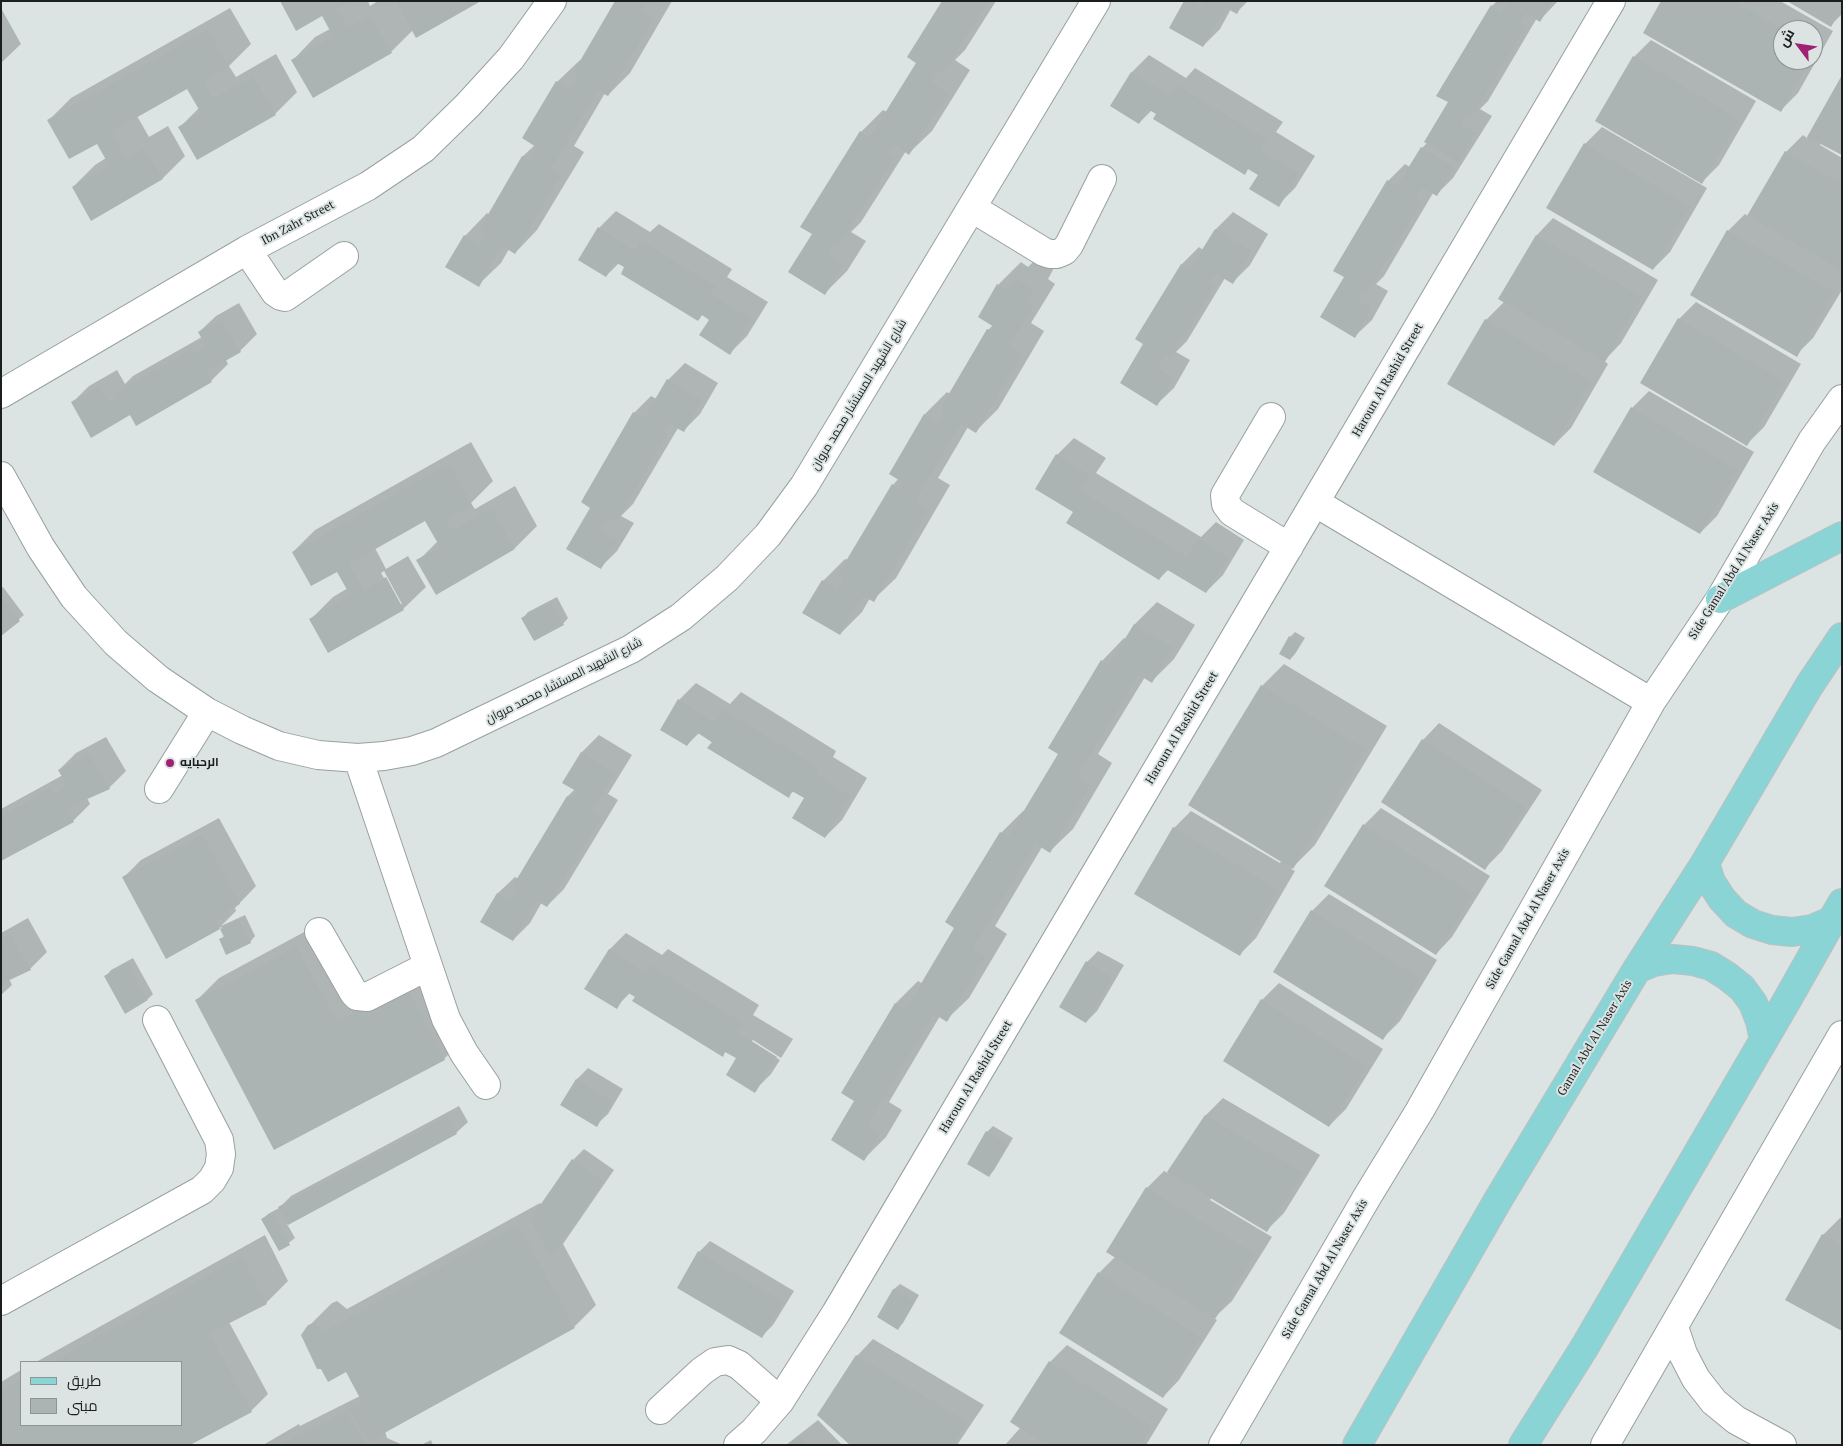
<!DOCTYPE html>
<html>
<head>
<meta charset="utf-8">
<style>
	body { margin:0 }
	#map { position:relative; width:1843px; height:1446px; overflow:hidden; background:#dbe3e3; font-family:"PT Serif",Cairo,serif }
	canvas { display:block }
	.frame { position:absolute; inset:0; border:2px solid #1b1e1e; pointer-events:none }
	.legend { position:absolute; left:20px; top:1361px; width:162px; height:65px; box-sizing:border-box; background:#dbe3e3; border:1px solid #8e9494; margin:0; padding:6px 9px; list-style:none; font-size:15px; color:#1b1e1e }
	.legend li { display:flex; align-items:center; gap:10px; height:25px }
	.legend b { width:25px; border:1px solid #8e9494 }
	.north { position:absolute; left:1773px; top:20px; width:50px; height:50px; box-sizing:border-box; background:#dbe3e3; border:1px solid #8e9494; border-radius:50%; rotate:301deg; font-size:14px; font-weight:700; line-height:20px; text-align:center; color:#1b1e1e }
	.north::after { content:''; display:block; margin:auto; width:18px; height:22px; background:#a02174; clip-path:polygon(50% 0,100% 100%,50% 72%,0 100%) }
</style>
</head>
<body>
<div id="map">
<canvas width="1843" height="1446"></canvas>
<div class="frame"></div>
<ul class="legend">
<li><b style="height:6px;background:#8ad4d6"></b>طريق</li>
<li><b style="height:14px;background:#abb3b3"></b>مبنى</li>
</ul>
<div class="north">ش</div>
</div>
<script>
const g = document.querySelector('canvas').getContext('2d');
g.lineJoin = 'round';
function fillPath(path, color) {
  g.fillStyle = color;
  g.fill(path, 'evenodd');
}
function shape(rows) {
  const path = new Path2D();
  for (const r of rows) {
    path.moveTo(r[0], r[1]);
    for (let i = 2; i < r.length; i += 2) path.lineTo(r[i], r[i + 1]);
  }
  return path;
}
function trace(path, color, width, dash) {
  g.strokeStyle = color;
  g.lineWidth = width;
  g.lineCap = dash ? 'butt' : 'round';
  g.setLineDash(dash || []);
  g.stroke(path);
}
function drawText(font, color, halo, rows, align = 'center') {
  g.font = font + ' "PT Serif",Cairo,serif';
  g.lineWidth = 4;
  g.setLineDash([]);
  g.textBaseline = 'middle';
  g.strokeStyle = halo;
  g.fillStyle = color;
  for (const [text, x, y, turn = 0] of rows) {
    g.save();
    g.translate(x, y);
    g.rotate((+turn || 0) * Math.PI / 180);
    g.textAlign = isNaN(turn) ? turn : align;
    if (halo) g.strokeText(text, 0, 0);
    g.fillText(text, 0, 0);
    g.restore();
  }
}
fillPath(shape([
	[281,1,368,1,370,6,378,1,478,1,413,30,391,52,293,60,315,37,330,29,323,15],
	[616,1,672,1,630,73,608,95,605,93,574,146,584,152,537,230,515,253,509,249,501,263,478,285,465,236,487,213,489,215,523,156,535,145,557,82,580,60,581,61],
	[944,1,996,1,965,50,955,60,970,70,932,131,909,153,906,151,861,222,851,232,866,241,847,271,825,293,813,234,861,132,883,110,887,112,918,63],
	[1186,1,1248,1,1237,12,1231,9,1220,29,1203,46],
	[1497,1,1558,1,1540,20,1537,18,1488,101,1480,109,1492,116,1453,178,1436,195,1433,193,1384,276,1376,284,1388,291,1372,320,1355,336,1345,277,1388,181,1405,164,1410,167,1422,148,1427,143,1449,102,1492,6],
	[1663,1,1780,1,1833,31,1798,93,1781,110],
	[1783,30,1813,30,1813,60,1783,60],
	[1842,1,1842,14,1831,25],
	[1,8,21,44,1,63],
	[230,8,251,44,229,66,236,77,276,54,297,92,275,114,180,127,199,108,188,88,137,116,149,137,168,126,185,156,163,178,73,187,95,165,106,158,97,142,49,120,71,98],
	[1651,40,1756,101,1719,165,1702,182,1634,57],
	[1149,55,1186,78,1195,68,1283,122,1276,132,1315,156,1295,188,1278,205,1260,175,1249,168,1244,173,1152,110,1139,123,1132,72],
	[1842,78,1820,145,1842,158,1842,290,1813,338,1796,355,1728,231,1745,214,1748,216,1786,152,1803,135,1807,138],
	[1602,127,1707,188,1670,252,1653,269,1585,144],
	[616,211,650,232,659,224,732,269,727,277,768,302,747,336,730,353,710,319,703,314,698,320,619,263,606,276,599,228],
	[1233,212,1268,234,1250,265,1233,282,1225,278,1187,341,1176,352,1190,360,1174,388,1157,404,1145,344,1137,339,1182,264,1199,247,1203,250,1216,229],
	[1553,218,1658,280,1621,343,1604,361,1608,364,1571,428,1554,445,1486,320,1504,302,1537,235],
	[1039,256,1055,266,1048,279,1055,284,1031,323,1044,331,998,409,976,431,968,427,938,478,950,485,896,578,873,600,870,598,862,612,840,634,823,581,845,559,848,560,893,485,899,478,890,473,925,414,947,392,950,394,988,330,993,325,980,317,998,285,1021,262,1028,267],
	[1696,302,1801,364,1764,427,1747,444,1679,319],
	[239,303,257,334,240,351,226,360,228,364,211,381,131,414,72,403,89,386,117,370,125,384,133,376,202,337,199,332,216,316],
	[685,363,718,383,700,414,683,431,678,428,633,504,621,516,634,523,617,551,600,568,592,507,634,413,651,396,657,399,668,380],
	[1649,391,1754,452,1717,516,1700,533,1632,408],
	[1074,438,1106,458,1096,473,1201,537,1216,522,1244,540,1223,575,1206,592,1169,569,1159,579,1074,512,1057,455],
	[471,442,493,481,471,503,475,509,515,486,537,526,515,548,418,561,438,541,426,519,375,548,386,569,408,556,426,587,403,609,311,619,333,597,348,588,337,570,293,552,315,530],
	[384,571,402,604,399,604,381,573],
	[3,587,24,615,1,634,1,588],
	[557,597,568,618,563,624,523,618,528,612],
	[1157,602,1195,625,1174,659,1152,681,1145,677,1098,754,1112,763,1073,829,1050,851,1042,847,995,926,1007,934,969,998,946,1020,940,1016,889,1102,902,1110,886,1137,864,1159,856,1100,843,1092,896,1003,918,981,923,984,956,928,1001,833,1023,811,1025,812,1059,754,1050,748,1102,661,1124,638,1126,639,1135,624],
	[1295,632,1305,638,1295,654,1290,659,1290,637],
	[1284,664,1387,726,1315,845,1291,869,1295,871,1256,938,1239,955,1136,894,1174,828,1191,811,1280,863,1281,861,1262,686],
	[696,683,730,704,741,692,836,751,833,757,867,778,842,820,825,837,806,798,794,791,788,796,699,733,687,745,679,700],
	[1439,723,1542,790,1502,851,1485,868,1423,740],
	[599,735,632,755,608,794,618,800,564,889,547,906,542,902,530,923,513,940,482,921,498,893,515,877,519,879,568,796,575,789,564,782,582,752],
	[106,737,126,771,109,788,87,798,90,804,73,821,1,860,1,809,63,775,59,770,76,753],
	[1381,808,1490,876,1452,937,1436,954,1364,825],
	[219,818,256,886,235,908,236,911,221,926,245,915,255,936,250,942,220,940,225,935,221,927,166,957,124,877,141,860],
	[1329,894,1437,960,1400,1021,1383,1038,1312,911],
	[28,918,47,952,30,969,9,979,12,985,1,995,1,933],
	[319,924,359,1001,428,964,466,1037,444,1059,197,1000,219,978],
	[626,933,662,955,668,949,759,1005,753,1015,793,1039,781,1058,753,1040,751,1042,780,1060,771,1074,754,1091,738,1058,726,1051,722,1055,630,993,616,1007,609,950],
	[1098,951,1124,965,1097,1011,1086,1022,1087,962],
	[133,958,153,994,148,999,106,976,111,970],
	[1279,983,1383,1049,1346,1109,1329,1126,1262,1000],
	[588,1068,623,1089,608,1114,596,1125,562,1105,577,1079],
	[1223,1098,1320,1155,1284,1213,1267,1230,1212,1197,1210,1200,1272,1237,1232,1301,1214,1318,1217,1320,1179,1380,1163,1397,1099,1273,1116,1256,1147,1188,1164,1171,1168,1173,1206,1115],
	[459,1106,468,1122,456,1133,287,1224,295,1238,279,1250,263,1219,268,1214,279,1208,291,1196],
	[993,1126,1013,1138,994,1170,989,1176,968,1163,987,1132],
	[584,1149,614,1170,563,1244,596,1305,574,1327,385,1431,387,1438,403,1445,263,1445,299,1424,300,1426,360,1396,346,1370,309,1326,332,1303,337,1301,347,1309,540,1203,542,1205,573,1160],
	[1840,1218,1842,1219,1842,1330,1823,1235],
	[265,1235,288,1281,266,1303,229,1322,268,1394,251,1411,187,1445,1,1445,1,1382,21,1370,21,1425,181,1425,181,1362,36,1362],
	[710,1241,794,1291,773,1325,762,1336,699,1252],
	[900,1284,919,1295,903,1323,898,1328,879,1317,894,1289],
	[873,1339,984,1405,957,1445,852,1445,857,1356],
	[1067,1345,1168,1409,1146,1445,1005,1445,1021,1427,1050,1362],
	[818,1420,842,1445,786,1445],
	[431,1440,433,1445,421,1445]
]), '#0003');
fillPath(shape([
	[280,1,351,1,337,9,348,27,370,15,392,53,313,98,291,60,333,36,322,16,296,31],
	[396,1,481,1,416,38],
	[615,1,623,3,624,1,649,1,643,12,654,18,608,96,598,91,552,168,562,174,515,254,502,246,479,287,445,267,464,235,479,244,485,234,479,230,522,156,529,160,536,147,522,138,556,81,570,89,578,76,573,73],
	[942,1,989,1,943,74,939,71,932,82,949,93,909,155,895,145,888,154,895,158,839,246,835,243,828,254,844,264,825,295,788,272,812,234,800,227,860,131,870,137,916,63,907,57],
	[1184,1,1193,1,1201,6,1204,1,1244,1,1237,14,1226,8,1203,47,1169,28],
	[1507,1,1553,1,1540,22,1526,13,1520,24,1526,27,1471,119,1466,116,1461,124,1476,133,1459,163,1424,142,1448,102,1436,96,1491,5,1501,12],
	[1661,1,1734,1,1783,29,1783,60,1811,60,1781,112,1643,33],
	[1787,1,1842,1,1842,8,1831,27],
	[208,29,229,67,204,82,213,98,253,76,276,115,197,160,178,127,201,113,187,89,111,132,126,159,145,148,163,179,91,221,72,187,109,165,97,144,69,159,47,120],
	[1633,56,1740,119,1702,184,1595,121],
	[1131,72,1170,95,1177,85,1267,139,1260,150,1299,173,1279,207,1249,189,1258,175,1248,169,1245,175,1153,119,1156,114,1148,109,1139,124,1110,106],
	[1842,75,1842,155,1807,137],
	[1584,143,1691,206,1653,270,1546,208],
	[1421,147,1454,167,1437,196,1422,188,1416,198,1422,202,1367,294,1362,291,1358,300,1372,308,1355,338,1320,317,1344,277,1333,271,1387,180,1397,186],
	[1785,151,1842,184,1842,271,1747,216],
	[598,227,635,250,641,240,716,286,711,294,752,319,730,355,699,335,709,320,702,315,698,321,621,274,624,267,615,262,606,277,578,260],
	[1215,229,1252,251,1233,284,1216,274,1210,283,1215,286,1170,359,1165,356,1158,368,1174,378,1157,406,1120,383,1143,344,1135,339,1181,264,1190,269],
	[1727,230,1834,292,1797,357,1690,295],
	[1536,235,1642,297,1605,362,1498,299],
	[1016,278,1034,289,1027,302,1034,306,1010,346,1023,354,976,433,961,424,916,500,929,508,874,602,863,596,840,635,802,613,822,580,837,589,844,579,837,576,892,484,899,488,902,482,889,474,924,414,938,422,944,411,940,409,987,329,992,331,994,327,978,317,997,284,1008,290],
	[1678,318,1785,381,1747,446,1640,383],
	[221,319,241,352,206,372,212,382,136,426,130,415,91,438,71,402,99,386,109,402,117,397,115,392,191,349,193,354,206,346,198,332],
	[1485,319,1592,381,1554,446,1447,384],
	[667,379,702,400,684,432,669,424,664,432,668,434,616,523,608,518,600,530,618,540,601,569,566,549,590,508,581,502,633,412,644,418],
	[1631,407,1738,470,1700,534,1593,472],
	[1056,454,1090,475,1080,490,1187,556,1198,538,1228,557,1206,593,1166,569,1159,580,1066,523,1073,512,1035,489],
	[449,463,472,505,446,520,452,530,492,508,515,549,436,595,416,560,440,547,425,521,349,564,364,590,386,577,404,610,328,653,309,619,350,595,337,572,311,586,292,552],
	[1,597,20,621,1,636],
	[551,602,564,625,534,641,521,618],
	[1134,624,1173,647,1152,683,1139,675,1077,777,1091,785,1050,853,1036,844,973,949,986,956,947,1022,934,1014,868,1125,881,1133,864,1161,831,1140,854,1101,841,1093,895,1003,906,1009,954,928,945,922,1000,832,1008,837,1058,754,1048,748,1101,660,1109,665],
	[1289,636,1301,643,1290,660,1279,654],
	[1261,685,1366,749,1293,869,1188,805],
	[678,699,715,722,723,709,820,768,817,774,851,796,825,838,792,818,804,798,792,791,789,798,707,748,712,742,696,732,687,746,660,730],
	[1422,739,1526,807,1485,870,1381,802],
	[581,752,616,773,592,811,602,817,547,907,537,901,513,941,480,922,497,893,511,901,518,890,512,887,567,796,571,798,576,791,562,783],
	[89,753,110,789,67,808,74,822,1,861,1,816,52,787,54,793,67,785,58,770],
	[1363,824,1474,894,1436,955,1324,886],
	[1173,827,1279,889,1240,956,1134,894],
	[202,834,240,904,228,910,231,914,217,922,220,929,166,959,122,877],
	[1311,910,1421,978,1383,1040,1273,972],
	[239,919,251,943,226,955,219,939,224,937,220,929],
	[11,934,31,970,1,984,1,939],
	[297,946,337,1022,406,986,445,1060,274,1150,195,1000],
	[609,949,645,972,650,965,743,1023,737,1032,777,1057,755,1093,726,1075,736,1058,725,1052,723,1057,632,1001,635,997,627,992,617,1009,584,989],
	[1086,961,1113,977,1086,1023,1059,1007],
	[128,962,148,1000,125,1014,104,976],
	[1261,999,1367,1066,1329,1127,1223,1061],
	[576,1079,612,1100,597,1127,560,1105],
	[1205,1115,1304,1172,1267,1232,1167,1172],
	[448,1116,457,1134,288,1225,278,1207],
	[986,1131,1009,1144,989,1177,967,1164],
	[572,1159,604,1181,551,1258,530,1220],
	[1146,1187,1256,1254,1215,1319,1106,1252],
	[273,1212,290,1245,279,1251,261,1219],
	[518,1224,575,1328,368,1442,349,1409,350,1418,368,1445,278,1445,362,1402,346,1372,328,1382,321,1369,317,1369,301,1335,308,1325,314,1323,324,1331],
	[1822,1234,1842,1245,1842,1331,1785,1300],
	[698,1251,784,1302,762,1338,677,1288],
	[242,1256,267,1304,210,1333,252,1412,190,1445,1,1445,1,1390,21,1379,21,1425,181,1425,181,1362,52,1362],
	[1098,1272,1201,1337,1163,1398,1059,1333],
	[893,1289,915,1301,898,1330,877,1317],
	[856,1355,968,1422,953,1445,850,1445,817,1415],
	[1049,1361,1152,1426,1141,1445,1046,1445,1010,1422],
	[800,1436,809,1445,789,1445]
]), '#abb3b3');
const minor = shape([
	[972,208,1044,252,1050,254,1057,254,1064,251,1069,245,1102,179],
	[247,250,275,292,281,296,285,297,344,256],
	[1,394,247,250,368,186,423,149,468,105,511,58,552,1],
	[1271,417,1225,495,1226,504,1232,512,1289,547],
	[1,476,41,548,74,597,116,643,158,679,207,712,242,730,279,746,318,755,358,758,384,756,412,751,436,743,631,649,681,617,727,578,768,535,804,486,1096,1],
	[1316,503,1651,702],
	[358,758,446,1019,464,1053,486,1085],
	[159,789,207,712],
	[319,932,354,993,357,996,367,997,428,966],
	[1,1301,202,1190,212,1180,219,1168,221,1154,219,1140,157,1020],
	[1674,1327,1683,1354,1696,1379,1714,1402,1736,1420,1782,1445],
	[660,1410,702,1371,715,1362,728,1360,739,1365,780,1401],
	[738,1445,754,1431,780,1401,836,1313,1611,1],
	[1223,1445,1367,1197,1420,1110,1651,702,1720,599,1812,441,1842,399],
	[1605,1445,1842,1035]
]);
const major = shape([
	[1720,599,1842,536],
	[1705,863,1711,882,1722,899,1736,914,1753,924,1772,930,1792,932,1812,929,1831,921],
	[1637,969,1654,962,1673,959,1693,961,1711,966,1727,976,1742,988,1753,1003,1760,1021,1764,1040],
	[1357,1445,1498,1200,1637,969,1705,863,1809,686,1842,637],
	[1523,1445,1584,1348,1786,1002,1842,903]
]);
trace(minor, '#98a0a0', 30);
trace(major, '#bfc0c0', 30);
trace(minor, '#fff', 28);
trace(major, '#8ad4d6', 28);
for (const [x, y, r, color] of [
	[170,763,5,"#a02174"]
]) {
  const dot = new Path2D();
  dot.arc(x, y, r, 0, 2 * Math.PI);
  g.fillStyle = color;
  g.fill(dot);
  trace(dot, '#dbe3e3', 2);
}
drawText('12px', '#1b1e1e', '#dbe3e3', [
	["Ibn Zahr Street",298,223,-28],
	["Haroun Al Rashid Street",1388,380,-60],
	["شارع الشهيد المستشار محمد مروان",859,395,-59],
	["Side Gamal Abd Al Naser Axis",1734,571,-58],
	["شارع الشهيد المستشار محمد مروان",564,681,-27],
	["Haroun Al Rashid Street",1182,728,-59],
	["Side Gamal Abd Al Naser Axis",1528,919,-61],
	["Gamal Abd Al Naser Axis",1595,1038,-59],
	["Haroun Al Rashid Street",976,1077,-59],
	["Side Gamal Abd Al Naser Axis",1325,1269,-60]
]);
drawText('bold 12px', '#1b1e1e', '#dbe3e3', [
	["الرحبايه",180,763]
], 'left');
</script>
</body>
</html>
